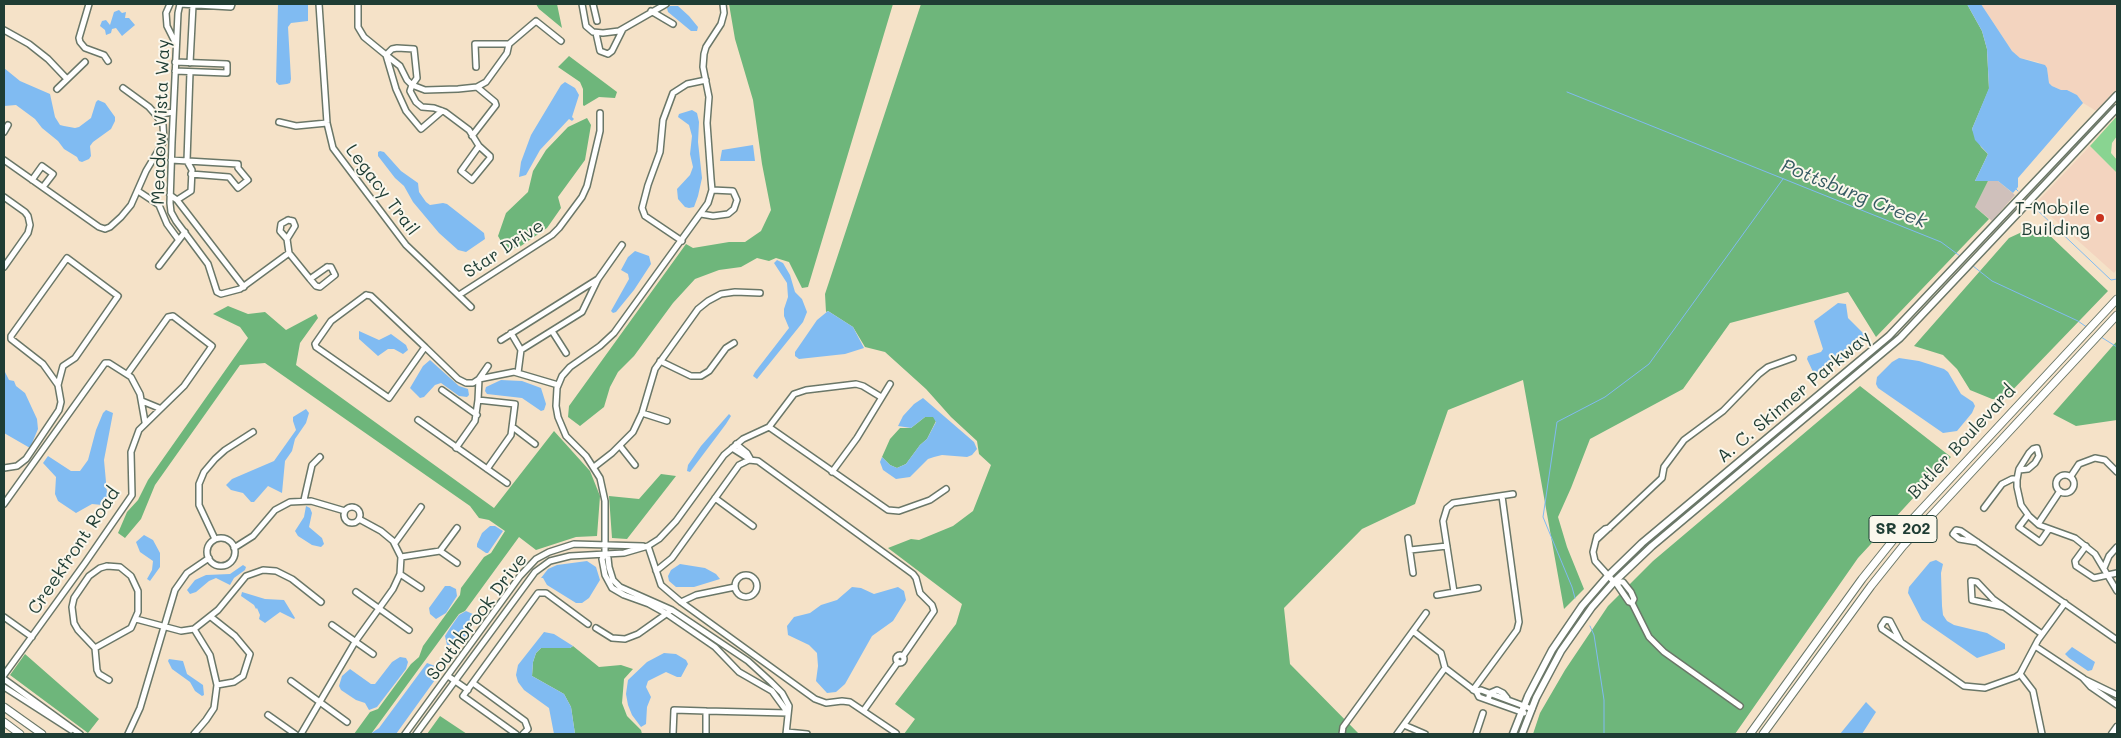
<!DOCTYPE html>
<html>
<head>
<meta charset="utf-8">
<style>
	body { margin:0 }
	#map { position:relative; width:2121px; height:738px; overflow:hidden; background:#f5e2c8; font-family:Mali,sans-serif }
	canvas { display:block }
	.frame { position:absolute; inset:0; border:5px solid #1f3d34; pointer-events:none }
</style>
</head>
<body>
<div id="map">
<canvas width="2121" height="738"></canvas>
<div class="frame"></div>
</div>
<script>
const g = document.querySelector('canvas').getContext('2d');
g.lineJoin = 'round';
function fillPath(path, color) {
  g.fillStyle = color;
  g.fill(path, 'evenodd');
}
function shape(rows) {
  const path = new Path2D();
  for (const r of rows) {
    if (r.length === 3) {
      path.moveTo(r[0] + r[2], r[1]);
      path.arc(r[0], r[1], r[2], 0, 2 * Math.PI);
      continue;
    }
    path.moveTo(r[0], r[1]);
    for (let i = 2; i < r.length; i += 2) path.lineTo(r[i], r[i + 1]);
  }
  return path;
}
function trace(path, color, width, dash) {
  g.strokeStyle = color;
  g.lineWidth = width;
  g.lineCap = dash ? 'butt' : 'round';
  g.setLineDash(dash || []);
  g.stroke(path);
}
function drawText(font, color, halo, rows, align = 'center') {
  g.font = font + ' Mali,sans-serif';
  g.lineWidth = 4;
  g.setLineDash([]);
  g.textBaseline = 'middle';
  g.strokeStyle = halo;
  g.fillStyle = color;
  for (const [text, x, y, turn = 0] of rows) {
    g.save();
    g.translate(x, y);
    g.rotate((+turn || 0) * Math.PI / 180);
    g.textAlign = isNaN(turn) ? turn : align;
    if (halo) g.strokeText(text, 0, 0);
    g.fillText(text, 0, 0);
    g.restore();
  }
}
fillPath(shape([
	[1981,4,2117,4,2117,89,2098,112,2083,103,2077,95,2067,90,2061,90,2052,86,2049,83,2047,68,2038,62,2020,58,2012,51],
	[2090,146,2117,173,2117,269,2114,273,2036,203]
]), '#f3d4bf');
fillPath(shape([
	[1988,181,1998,181,2015,195,1992,221,1975,207]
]), '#cfc0bb');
fillPath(shape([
	[2117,116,2117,136,2112,143,2111,153,2117,160,2117,173,2090,146]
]), '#89d491');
fillPath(shape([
	[536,4,557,4,562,28,539,9],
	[729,4,893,4,808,287,802,288,789,262,776,258,769,261,757,258,741,267,719,270,695,279,673,303,634,356,618,372,610,387,604,407,580,426,568,417,569,406,686,244,693,248,729,242,745,242,761,231,771,210,762,164,753,100,735,39],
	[921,4,1967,4,1982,31,1987,49,1989,89,1972,129,1981,147,1988,154,1975,181,1988,181,1975,207,1989,219,1876,337,1848,292,1730,323,1683,389,1590,439,1571,488,1558,517,1567,547,1584,589,1564,609,1523,380,1448,410,1415,504,1362,529,1284,608,1290,664,1359,734,904,734,915,719,895,704,956,624,962,604,888,548,911,539,919,540,953,526,973,511,991,465,979,454,977,441,951,417,926,389,885,352,865,347,853,327,828,311,826,312,825,294],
	[569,56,617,92,615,98,599,97,584,106,583,105,583,89,580,82,558,67],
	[587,118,591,125,585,160,558,197,561,208,547,228,518,248,505,248,498,236,506,213,528,192,533,171,546,150,568,127],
	[2044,230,2108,291,2003,400,1992,399,1970,390,1957,369,1943,355,1914,346,2009,238,2022,232],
	[228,306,248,314,265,312,286,330,316,314,318,318,300,343,296,365,494,508,554,431,590,471,600,496,597,536,576,537,536,550,519,537,465,611,459,614,371,734,354,734,370,712,378,709,411,664,419,657,423,646,460,595,461,588,484,557,491,553,505,531,489,520,479,518,470,506,265,363,240,365,155,485,141,519,125,538,118,533,127,512,138,500,148,480,248,338,240,327,213,314],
	[2117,341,2117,420,2076,426,2053,414],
	[1860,386,1951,457,1858,558,1735,734,1533,734,1540,713,1565,670,1608,606,1653,561],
	[925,417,934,417,936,421,927,439,920,445,906,464,897,468,890,465,882,457,890,439,900,428,911,428],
	[661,474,676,476,627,539,612,538,609,496,639,499],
	[573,646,599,667,621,665,633,669,624,679,622,703,627,716,641,730,642,734,575,734,571,707,564,694,532,676,533,662,536,653,541,648,570,648],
	[25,654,99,719,88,733,10,675],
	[440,716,467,734,427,734]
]), '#6eb67b');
fillPath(shape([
	[278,4,308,4,308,21,291,23,288,27,291,79,290,83,287,84,279,85,276,82],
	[1967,4,1981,4,2012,51,2020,58,2045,65,2047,68,2049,83,2052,86,2061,90,2067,90,2077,95,2083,103,2018,178,2018,187,2013,193,1998,181,1975,181,1988,154,1975,140,1972,129,1989,88,1987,49,1982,31],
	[670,6,678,6,689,16,698,27,697,31,691,31,668,12,667,8],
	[119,10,122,13,126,12,125,18,129,18,135,25,122,36,116,28,112,29,111,33,106,35,105,30,100,26,102,21,106,20,110,25,114,12],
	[4,68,20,81,50,94,55,117,60,125,64,126,75,128,79,127,91,118,96,102,98,100,105,103,115,117,115,121,111,129,93,142,90,146,91,156,89,159,82,162,79,161,77,157,64,149,58,141,42,128,35,119,16,105,4,106],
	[565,82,575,88,579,95,572,117,574,119,572,121,569,119,540,150,526,175,519,177,521,162,531,135,561,85],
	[692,110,697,113,699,122,698,142,702,178,698,196,694,207,689,208,685,207,678,199,677,189,690,175,693,167,690,154,692,136,689,125,678,117,679,114],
	[753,145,755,161,720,161,722,150],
	[380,151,384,152,401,171,418,183,419,192,426,202,430,205,443,203,447,204,484,233,485,239,466,252,458,250,439,233,413,202,404,186,395,178,378,156,378,152],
	[635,251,649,256,651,264,634,290,616,312,613,313,611,311,629,279,628,274,621,270,628,257],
	[777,260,783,263,790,275,795,292,802,299,807,312,803,322,757,379,753,376,755,372,789,328,784,316,784,309,788,297,787,283,774,263],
	[1838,303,1846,304,1848,318,1864,334,1865,338,1864,341,1823,374,1817,376,1814,374,1807,359,1808,356,1821,352,1823,349,1814,321],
	[828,311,853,327,864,348,845,354,799,359,795,356,795,352,817,320],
	[359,331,379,340,391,334,406,345,408,350,403,354,394,349,388,349,378,356,359,339],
	[1899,358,1919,361,1944,369,1948,372,1961,394,1973,402,1975,406,1972,413,1957,431,1943,433,1878,388,1876,384,1877,377,1892,362],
	[430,360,459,386,468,389,469,395,467,397,459,396,441,383,435,385,424,397,420,398,410,388,423,366],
	[4,370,9,380,14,381,16,386,25,393,37,419,38,429,30,448,4,433],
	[501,380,522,381,541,388,546,404,544,410,541,411,522,398,487,394,485,391,486,387],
	[923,398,974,442,977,449,972,455,967,457,942,455,934,457,928,459,910,477,896,479,883,470,880,462,882,457,890,465,897,468,906,464,920,445,927,439,936,422,933,417,925,417,911,428,898,426,903,416,914,404],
	[306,409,309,413,306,423,295,439,292,451,285,461,282,493,268,486,254,502,251,502,243,493,231,490,226,485,232,479,274,461,296,430,293,421,293,417],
	[106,410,113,413,104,460,107,493,109,496,102,505,92,504,76,513,58,501,55,494,56,477,43,463,48,456,71,471,80,471,88,460,96,430,103,413],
	[729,414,731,416,726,424,690,472,687,471,688,465,701,446],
	[306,506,310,508,312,513,309,527,322,538,324,544,321,547,312,545,298,536,295,531,304,517],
	[490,526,495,526,503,531,488,553,486,553,477,547,477,544,482,533],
	[144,535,153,540,160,553,160,567,150,581,147,579,152,570,153,561,140,552,136,542],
	[1936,560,1943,564,1941,573,1942,606,1943,615,1947,621,1954,625,1987,633,2005,644,2005,649,1977,658,1922,620,1908,593,1909,587,1930,562],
	[587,561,596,567,600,580,589,598,582,603,576,603,547,585,543,578,541,578,548,569,557,565],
	[680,564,705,568,716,574,720,579,694,587,676,587,669,581,668,576,671,570],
	[243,565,246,567,245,570,234,578,230,585,216,578,209,581,196,592,190,594,187,590,195,580,206,575,230,574],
	[445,586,450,586,456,589,457,596,446,613,436,619,430,614,429,608],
	[852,587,861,588,874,594,898,587,904,591,906,600,893,621,872,636,845,684,836,692,827,693,816,681,818,666,817,653,809,645,788,635,787,626,794,617,810,613,821,605,837,600],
	[242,592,265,599,284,600,295,618,294,619,280,612,265,623,259,619,260,615,257,608,256,609,254,605,241,596],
	[466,611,475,615,475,623,470,632,458,643,454,645,447,645,445,636,450,628,459,615],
	[544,632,554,634,573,646,570,648,541,648,536,653,533,662,532,676,564,694,571,707,575,734,554,734,549,708,524,690,518,682,516,675,518,665],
	[2072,647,2095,662,2092,670,2088,671,2069,658,2065,654],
	[664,653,676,654,686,660,688,664,681,677,677,677,666,672,648,681,646,687,651,697,647,707,646,724,641,727,632,715,628,705,626,694,628,680,647,662],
	[400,657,406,658,408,662,406,669,377,707,369,710,365,703,356,700,341,690,339,686,342,676,350,669,371,684,375,684,392,662],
	[169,659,183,661,187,674,203,685,204,695,202,696,195,691,190,682,172,669,168,661],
	[427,663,435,666,440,673,396,734,370,734,379,728],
	[1866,702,1876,712,1862,734,1840,734]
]), '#80bbf2');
trace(shape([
	[1567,92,1941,242,1960,256],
	[2016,189,2018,191],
	[2034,207,2111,280,2117,279],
	[1973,266,1992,281,2078,321,2088,328],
	[2101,337,2117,347],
	[1575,598,1572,587,1543,517,1557,422,1605,397,1649,364,1783,179],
	[1590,626,1594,635,1604,700,1604,734]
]), '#80bbf2', 1);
const minor = shape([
	[89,4,79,38,80,42,85,48,104,55,108,61],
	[170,4,166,13,167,26,176,44],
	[180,4,178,13,172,142,170,203,171,212,176,221,208,264,217,292,221,294,240,289,289,253],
	[180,4,231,7,232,4],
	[319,4,327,123,333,148,406,245,471,307],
	[358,4,358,27,364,37,386,55,396,89,406,111,421,129,442,111],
	[582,4,586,26,593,32,603,33,619,31,666,4],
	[593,4,597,21],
	[723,4,724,13,721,24,706,47,704,54,703,67,709,97,707,123,711,179,712,190,708,203,614,333,600,346,570,367,562,376,557,388,556,406,558,417,566,436,586,456,600,478,605,501,605,553,602,559,605,575,612,588,624,595,649,604,667,614,715,647,739,672,772,691,788,713],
	[651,11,673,24],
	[4,30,29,44,48,59,67,79],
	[596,33,600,51,608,54,612,51,623,29],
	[190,63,193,5],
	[476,67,475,44,509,44],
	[175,71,227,73,227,64,175,62],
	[57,89,85,62],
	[156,115,173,112],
	[279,122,296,126,327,123],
	[4,132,8,125],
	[472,136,496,105,495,102,477,87],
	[479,146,469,130,445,112,434,108,422,107,416,102,410,91,412,85,407,80,400,66,386,55,392,49,397,48,414,49,417,78,412,85,425,90,458,89,477,87,486,82,507,53,509,44,536,21,561,41],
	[479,146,490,156,490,158,472,180,461,171,479,146],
	[4,160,99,227,105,229,110,227,121,217,131,205,146,171,164,141,163,125,156,115,149,107,123,88],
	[171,160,238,164,238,168,248,180,238,188,229,177,191,174],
	[32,180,42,166,53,174,43,187],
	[138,191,159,205,167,224,178,239],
	[170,195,177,200,244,287],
	[4,197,25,212,28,216,30,225,28,233,4,267],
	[177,200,191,191,192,170,187,161,190,72],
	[701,214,713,216,728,214,734,209,737,200,733,191,712,190],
	[288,220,293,221,295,226,287,239,280,231,281,224,288,220],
	[287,239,289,253,310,279],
	[682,241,645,216,642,208,648,185,660,152,663,120,673,93,687,84,706,80],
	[159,266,185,232],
	[327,267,331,267,335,275,320,287,316,286,310,279,327,267],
	[366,295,371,296,425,347,389,398,316,347,315,344,331,321,366,295],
	[459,295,552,235,559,228,582,197,587,186,600,131,600,113],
	[552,331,566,353],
	[511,333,521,350],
	[501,340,598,279],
	[425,347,458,379,466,383,473,383,479,379,514,372,558,385],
	[660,361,691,376,701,376,709,371,726,348,734,343],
	[518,373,521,350,582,312,598,279,622,245],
	[442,390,477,415],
	[478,400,515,404,511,435,487,469],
	[142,401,159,408],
	[642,413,667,421],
	[418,420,507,483],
	[769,427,888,510,899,511,930,500,946,489],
	[514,428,535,444],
	[736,444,747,453,751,460],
	[620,446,635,465],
	[456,448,475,421,478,400,479,379,488,366],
	[732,448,751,460],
	[594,467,612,453,633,432,642,413,655,369,698,309,708,301,721,294,735,292,760,293],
	[4,468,17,466,26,459,59,410,61,402,58,385,43,364,11,339,11,336,67,258,118,296,75,358,63,366,58,385],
	[2019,470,2028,469,2035,463,2039,456,2037,448,2033,449,2029,453,2019,469,2018,474,2017,480,2017,487,2021,505,2029,516,2039,525,2075,538,2095,554,2117,591],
	[832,472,857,438,890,384],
	[2065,484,9],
	[2071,476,2079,464,2095,458,2105,460,2117,472],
	[715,498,753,526],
	[304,500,312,465,320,457],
	[4,504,105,363,109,363,131,377,140,394,145,422],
	[352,515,8],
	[1984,508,2002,484,2012,479,2017,479],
	[2028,515,2019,527,2040,542,2049,529],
	[2038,524,2060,491],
	[1609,528,1605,529,1597,536,1593,552,1595,561,1614,582,1623,582,1631,592,1634,599,1632,603,1629,602,1616,583],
	[1408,538,1413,573],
	[221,552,14],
	[215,539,199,505,199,484,204,472,215,459,225,450,253,432],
	[1596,540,1662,478,1664,467,1684,440,1723,411,1759,374,1768,367,1793,358],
	[1977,542,1959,539,1953,534,1956,530,1961,531,1977,542,2117,640],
	[395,543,421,507],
	[648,546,661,585,681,602,815,699,826,703,842,701,850,702,896,733],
	[2086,546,2075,561,2076,566,2094,578,2117,573],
	[234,548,253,536,275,510,290,502,311,501,345,511],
	[1410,550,1447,546],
	[440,551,457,528],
	[440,551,457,563],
	[605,553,608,558,609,567,613,580,620,587,672,610,748,661,771,682,782,693,789,706,786,734],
	[401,557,440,551],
	[107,566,120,567,131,576,138,591,138,612,131,628,95,648,78,630,74,623,72,607,74,598,89,576,100,568,107,566],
	[2104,568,2109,556,2117,547],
	[656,571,672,558,739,465,749,460,758,461,913,574,916,578,920,593,932,605,934,611,903,656],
	[400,574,421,588],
	[746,586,11],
	[356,592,409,630],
	[1454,592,1443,521,1447,508,1453,503,1513,494],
	[1437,595,1478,588],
	[681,602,696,595,735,587],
	[1632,603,1649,637,1664,652,1740,706],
	[2004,607,1972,600,1971,581,1977,582,1993,599,2042,634],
	[4,617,32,637],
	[211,617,235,636,250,654,243,676,234,682,217,685],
	[136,619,181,631,194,629,218,610,246,576,263,570,276,571,292,579,321,602],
	[332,625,373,654],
	[596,628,612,638,625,639,638,634,669,612],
	[1901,642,1890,621,1885,620,1881,626,1882,629,1901,642,1964,686,1985,688,2016,677,2020,674,2038,640,2065,603],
	[2035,646,2083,678,2091,687,2117,705],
	[95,648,97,670,99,674,109,680],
	[900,659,4],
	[1445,668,1475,691],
	[2020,674,2033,691,2042,734],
	[4,675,85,563,132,495,131,452,139,430,184,386,212,346,173,316,168,317,128,373],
	[448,676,468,690],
	[4,679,80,734],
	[2084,679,2117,695],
	[291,681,347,722],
	[473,683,525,721,528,729,523,734],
	[4,687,71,730],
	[1473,690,1517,630,1519,622,1502,496],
	[1488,700,1490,693,1497,690,1503,693,1507,698],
	[864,710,898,662],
	[706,711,788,713],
	[1524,713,1479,697,1476,691,1481,690,1532,709],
	[268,715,295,734],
	[1404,725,1425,734],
	[787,732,807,734],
	[128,734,140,708,175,590,187,573,209,558],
	[194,734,206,720,214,708,217,685,210,655,194,629],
	[301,734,355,642,393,589,400,574,401,557,393,541,381,531,359,519],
	[405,734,520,576,536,559,549,552,574,544,643,546],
	[416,734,535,572,550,561,570,556,624,553,648,546,659,539,676,521,724,455,743,439,769,427,794,394,806,390,856,384,863,386,881,397],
	[516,734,463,696,538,593,546,593,588,624],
	[673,734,674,710,706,711,706,734],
	[1342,734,1343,727,1426,613],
	[1397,734,1445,668,1441,653,1413,631],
	[1476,734,1483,713]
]);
const major = shape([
	[1513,734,1528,696,1552,650,1582,606,1608,576,1642,543,1889,336,2117,95],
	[1522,734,1536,698,1561,651,1592,607,1614,582,1652,546,1900,338,2117,108],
	[2112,734,2117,727]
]);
const highway = shape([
	[4,707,42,734],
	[4,722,20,734],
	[1750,734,1862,579,1894,539,2117,299],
	[1763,734,1871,586,1903,546,2117,315]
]);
trace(minor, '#6a7768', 8);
trace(major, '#6a7768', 9);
trace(highway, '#6a7768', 9);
trace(minor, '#fff', 5);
trace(major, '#fff', 6);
trace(highway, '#fff', 7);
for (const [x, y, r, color] of [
	[2100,218,5,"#c8321e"]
]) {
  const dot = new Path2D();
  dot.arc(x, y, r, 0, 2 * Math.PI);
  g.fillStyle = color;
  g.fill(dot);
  trace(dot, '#fbf7ec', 2);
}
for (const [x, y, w] of [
	[1903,529,68]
]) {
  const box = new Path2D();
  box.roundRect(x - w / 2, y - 13.5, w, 27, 4);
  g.fillStyle = '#fbf7ec';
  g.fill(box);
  trace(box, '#1f3d34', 1);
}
drawText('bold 16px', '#1f3d34', null, [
	["SR 202",1903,529]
]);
drawText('18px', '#1f3d34', '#fbf7ec', [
	["Meadow Vista Way",161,122,-88],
	["Legacy Trail",382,190,53],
	["Star Drive",504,249,-33],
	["A. C. Skinner Parkway",1794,397,-40],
	["Butler Boulevard",1962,442,-47],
	["Creekfront Road",74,551,-56],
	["Southbrook Drive",477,617,-53]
]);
drawText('18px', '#1f3d34', '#fbf7ec', [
	["T-Mobile",2090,208],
	["Building",2090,229]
], 'right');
drawText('italic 19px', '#375c64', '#fbf7ec', [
	["Pottsburg Creek",1854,194,22]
]);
</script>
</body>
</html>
